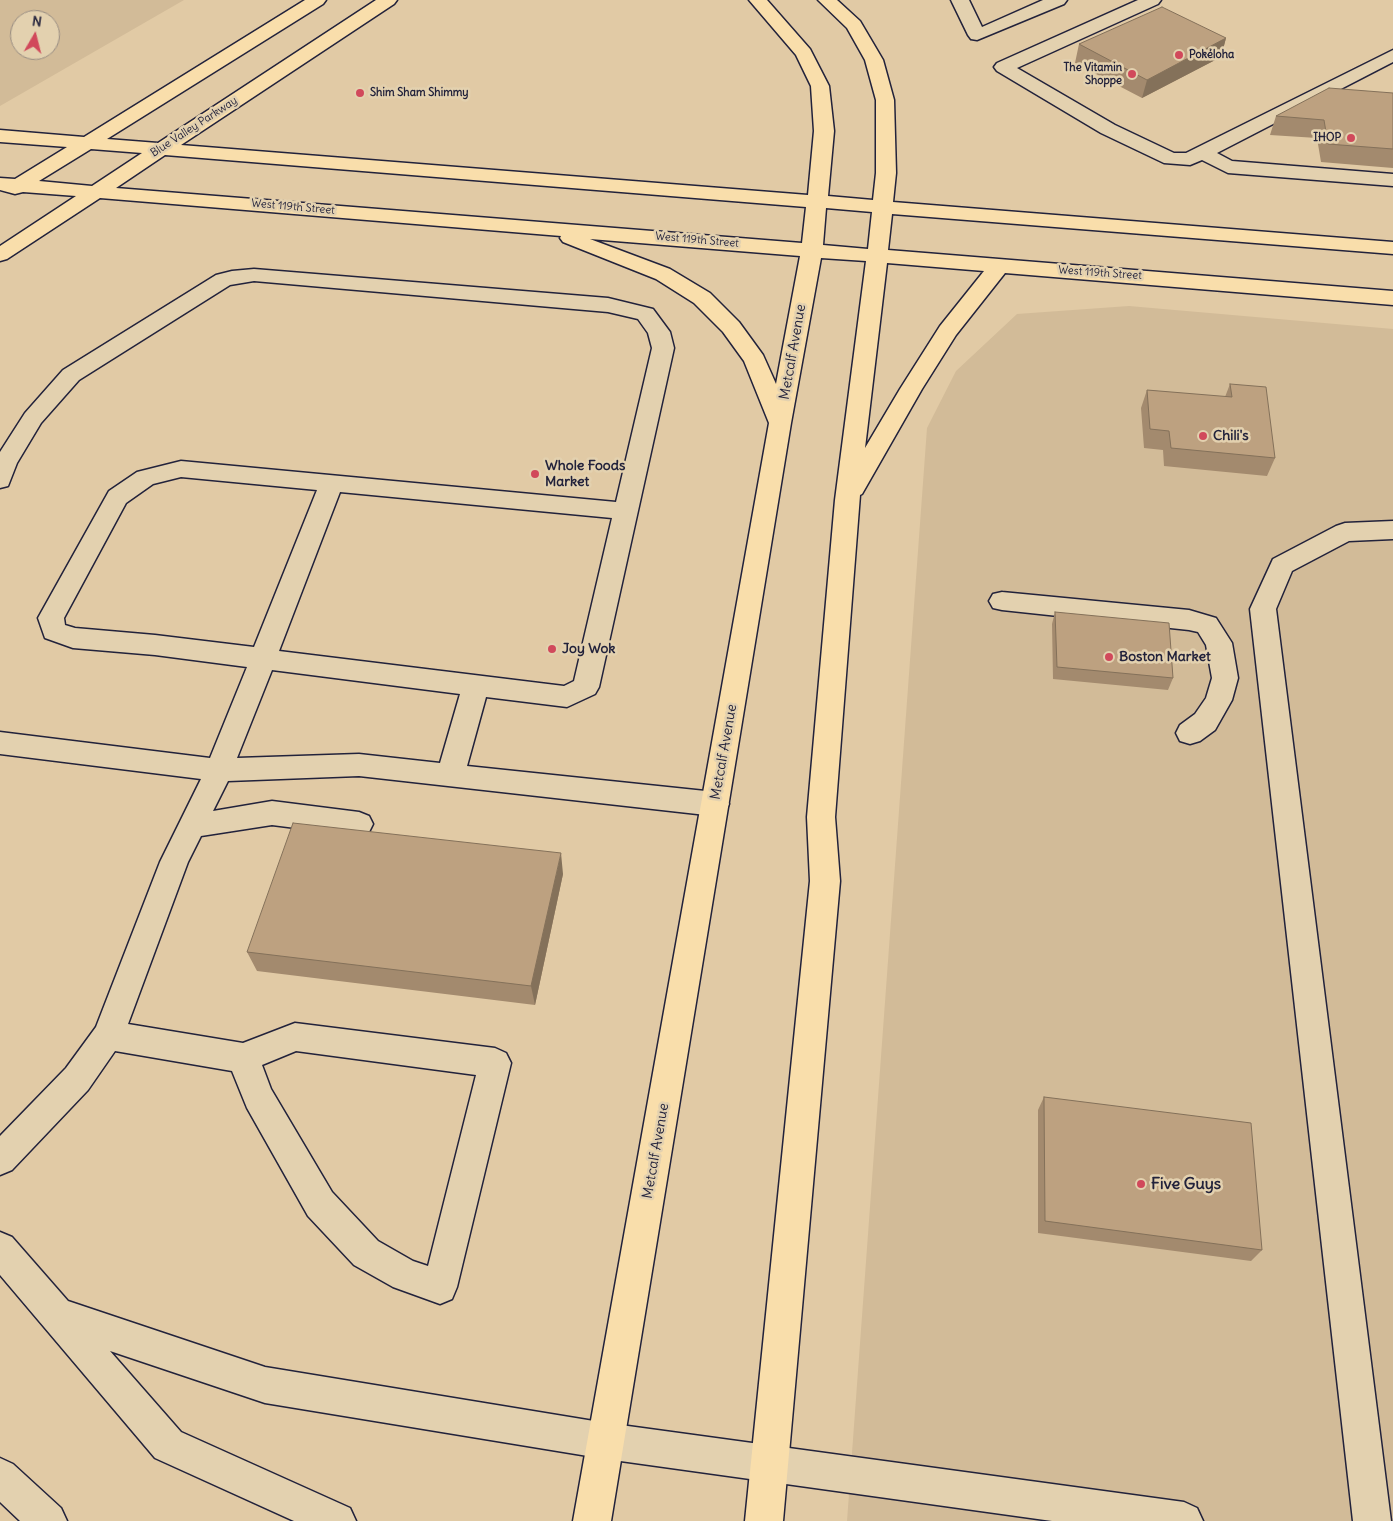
<!DOCTYPE html>
<html>
<head>
<meta charset="utf-8">
<style>
	body { margin:0 }
	#map { position:relative; width:1393px; height:1521px; overflow:hidden; background:#e1caa5; font-family:Delius,sans-serif }
	canvas { display:block }
	.north { position:absolute; left:10px; top:10px; width:50px; height:50px; box-sizing:border-box; background:#e3d1af; border:1px solid #968b81; border-radius:50%; rotate:8deg; font-size:14px; font-weight:700; line-height:20px; text-align:center; color:#22223b }
	.north::after { content:''; display:block; margin:auto; width:18px; height:22px; background:#d1495b; clip-path:polygon(50% 0,100% 100%,50% 72%,0 100%) }
</style>
</head>
<body>
<div id="map">
<canvas width="1393" height="1521"></canvas>
<div class="north">N</div>
</div>
<script>
const g = document.querySelector('canvas').getContext('2d');
g.lineJoin = 'round';
function fillPath(path, color) {
  g.fillStyle = color;
  g.fill(path, 'evenodd');
}
function shape(rows) {
  const path = new Path2D();
  for (const r of rows) {
    path.moveTo(r[0], r[1]);
    for (let i = 2; i < r.length; i += 2) path.lineTo(r[i], r[i + 1]);
  }
  return path;
}
function trace(path, color, width, dash) {
  g.strokeStyle = color;
  g.lineWidth = width;
  g.lineCap = dash ? 'butt' : 'round';
  g.setLineDash(dash || []);
  g.stroke(path);
}
function drawText(font, color, halo, rows, align = 'center') {
  g.font = font + ' Delius,sans-serif';
  g.lineWidth = 5;
  g.setLineDash([]);
  g.textBaseline = 'middle';
  g.strokeStyle = halo;
  g.fillStyle = color;
  for (const [text, x, y, turn = 0] of rows) {
    g.save();
    g.translate(x, y);
    g.rotate((+turn || 0) * Math.PI / 180);
    g.textAlign = isNaN(turn) ? turn : align;
    if (halo) g.strokeText(text, 0, 0);
    g.fillText(text, 0, 0);
    g.restore();
  }
}
fillPath(shape([
	[0,0,184,0,0,106],
	[20,20,50,20,50,50,20,50],
	[1129,306,1393,329,1393,1521,847,1521,927,428,956,371,1017,314]
]), '#d2bb98');
const minor = shape([
	[951,0,969,0,982,27,1043,0,1067,0,1064,4,977,40,971,39,968,35,951,0],
	[1138,0,1161,0,1158,4,1017,68,1115,125,1174,153,1186,153,1393,50,1393,62,1217,153,1232,161,1393,174,1393,186,1228,173,1202,160,1190,165,1164,163,1101,133,997,71,994,67,997,63,1138,0],
	[254,269,608,298,653,309,670,332,674,348,599,687,595,694,567,707,486,697,467,766,715,792,725,796,729,804,725,812,715,816,359,776,228,781,213,811,272,801,359,812,369,816,373,824,369,832,359,836,272,825,201,836,188,862,128,1024,243,1043,295,1023,495,1048,506,1053,511,1063,457,1287,452,1299,440,1304,393,1287,354,1265,308,1216,247,1108,232,1071,115,1051,88,1090,12,1170,0,1175,0,1136,66,1068,96,1027,160,862,201,779,0,754,0,732,210,758,247,667,155,655,73,648,45,638,38,618,109,491,137,472,181,461,616,502,652,348,648,333,638,319,608,312,254,281,230,285,79,380,41,423,17,463,8,486,0,488,0,452,25,413,63,370,216,275,232,271,254,269],
	[181,477,317,490,254,647,155,635,75,628,65,625,64,618,126,503,153,484,181,477],
	[340,492,612,518,574,681,564,686,279,651,340,492],
	[272,670,460,694,440,763,359,754,237,758,272,670],
	[296,1051,476,1075,428,1266,413,1261,378,1241,332,1192,271,1089,262,1065,296,1051],
	[1393,521,1393,539,1349,541,1292,571,1276,609,1391,1521,1353,1521,1250,609,1273,559,1336,526,1345,523,1393,521],
	[1002,592,1189,610,1216,618,1232,643,1238,678,1232,700,1215,730,1200,741,1190,744,1180,741,1176,733,1180,725,1195,714,1206,698,1212,678,1206,645,1198,632,1189,630,1002,610,993,608,989,601,993,594,1002,592],
	[0,1232,12,1237,68,1301,265,1367,606,1423,1184,1502,1197,1508,1203,1521,1052,1521,606,1459,265,1403,110,1351,181,1432,350,1508,356,1521,294,1521,155,1458,0,1275,0,1232],
	[0,1458,13,1464,61,1508,67,1521,20,1521,0,1502,0,1458]
]);
const major = shape([
	[305,0,326,0,323,4,107,139,158,143,376,0,397,0,394,4,181,145,808,195,814,131,811,86,796,55,749,0,767,0,810,49,829,86,834,131,828,196,873,200,876,173,876,100,865,60,847,28,818,0,837,0,860,21,883,60,894,100,896,173,893,202,1393,242,1393,254,892,214,888,250,1393,291,1393,305,1005,273,956,335,922,389,862,494,860,495,835,817,840,881,783,1521,745,1521,810,881,807,817,835,500,866,261,821,258,791,423,611,1521,573,1521,769,423,744,361,723,332,694,303,656,279,563,242,560,238,561,236,100,198,7,259,0,261,0,246,76,196,23,192,15,194,0,190,0,178,15,179,67,147,0,142,0,130,84,137,305,0],
	[91,149,142,153,92,186,39,181,91,149],
	[165,155,806,207,802,243,116,188,165,155],
	[826,208,872,212,868,249,823,245,826,208],
	[590,239,800,256,776,384,763,355,739,322,710,293,670,269,590,239],
	[887,263,984,271,940,326,900,389,865,448,887,263]
]);
trace(minor, '#22223b', 3);
trace(major, '#22223b', 3);
fillPath(minor, '#e3d1af');
fillPath(major, '#f9deab');
fillPath(shape([
	[1226,38,1221,57,1142,98,1075,63,1079,44],
	[1393,93,1393,168,1321,162,1317,138,1270,135,1276,116],
	[1230,384,1275,458,1267,476,1164,466,1163,450,1144,448,1141,408,1147,390,1225,397],
	[1055,612,1173,678,1168,690,1053,679,1052,624],
	[563,874,535,1005,257,971,247,952],
	[1044,1097,1262,1250,1251,1261,1038,1233,1038,1110]
]), '#a38a6e');
fillPath(shape([
	[1226,38,1221,57,1142,98,1147,80],
	[561,853,563,874,535,1005,531,986]
]), '#84715a');
const building = shape([
	[1162,7,1226,38,1147,80,1079,44,1162,7],
	[1329,88,1393,93,1393,149,1328,144,1324,120,1276,116,1329,88],
	[1230,384,1266,387,1275,458,1171,448,1169,431,1150,429,1147,390,1232,397,1230,384],
	[1055,612,1169,623,1173,678,1057,667,1055,612],
	[293,823,561,853,531,986,247,952,293,823],
	[1044,1097,1251,1123,1262,1250,1045,1221,1044,1097]
]);
fillPath(building, '#bda180');
trace(building, '#84715a', 1);
for (const [x, y, r, color] of [
	[1179,55,5,"#d1495b"],
	[1132,74,5,"#d1495b"],
	[360,93,5,"#d1495b"],
	[1351,138,5,"#d1495b"],
	[1203,436,5,"#d1495b"],
	[535,474,5,"#d1495b"],
	[552,649,5,"#d1495b"],
	[1109,657,5,"#d1495b"],
	[1141,1184,5,"#d1495b"]
]) {
  const dot = new Path2D();
  dot.arc(x, y, r, 0, 2 * Math.PI);
  g.fillStyle = color;
  g.fill(dot);
  trace(dot, '#e3d1af', 2);
}
drawText('bold 11px', '#22223b', '#e3d1af', [
	["Pokéloha",1189,55],
	["The Vitamin",1122,68,"right"],
	["Shoppe",1122,81,"right"],
	["Shim Sham Shimmy",370,93],
	["IHOP",1341,138,"right"]
], 'left');
drawText('11px', '#22223b', '#e3d1af', [
	["Blue Valley Parkway",194,127,-33],
	["West 119th Street",293,207,5],
	["West 119th Street",697,240,5],
	["West 119th Street",1100,273,4]
]);
drawText('14px', '#22223b', '#e3d1af', [
	["Metcalf Avenue",793,352,-80],
	["Metcalf Avenue",724,752,-80],
	["Metcalf Avenue",656,1151,-80]
]);
drawText('bold 14px', '#22223b', '#e3d1af', [
	["Chili's",1213,436],
	["Whole Foods",545,466],
	["Market",545,482],
	["Joy Wok",562,649],
	["Boston Market",1119,657]
], 'left');
drawText('bold 16px', '#22223b', '#e3d1af', [
	["Five Guys",1151,1184]
], 'left');
</script>
</body>
</html>
